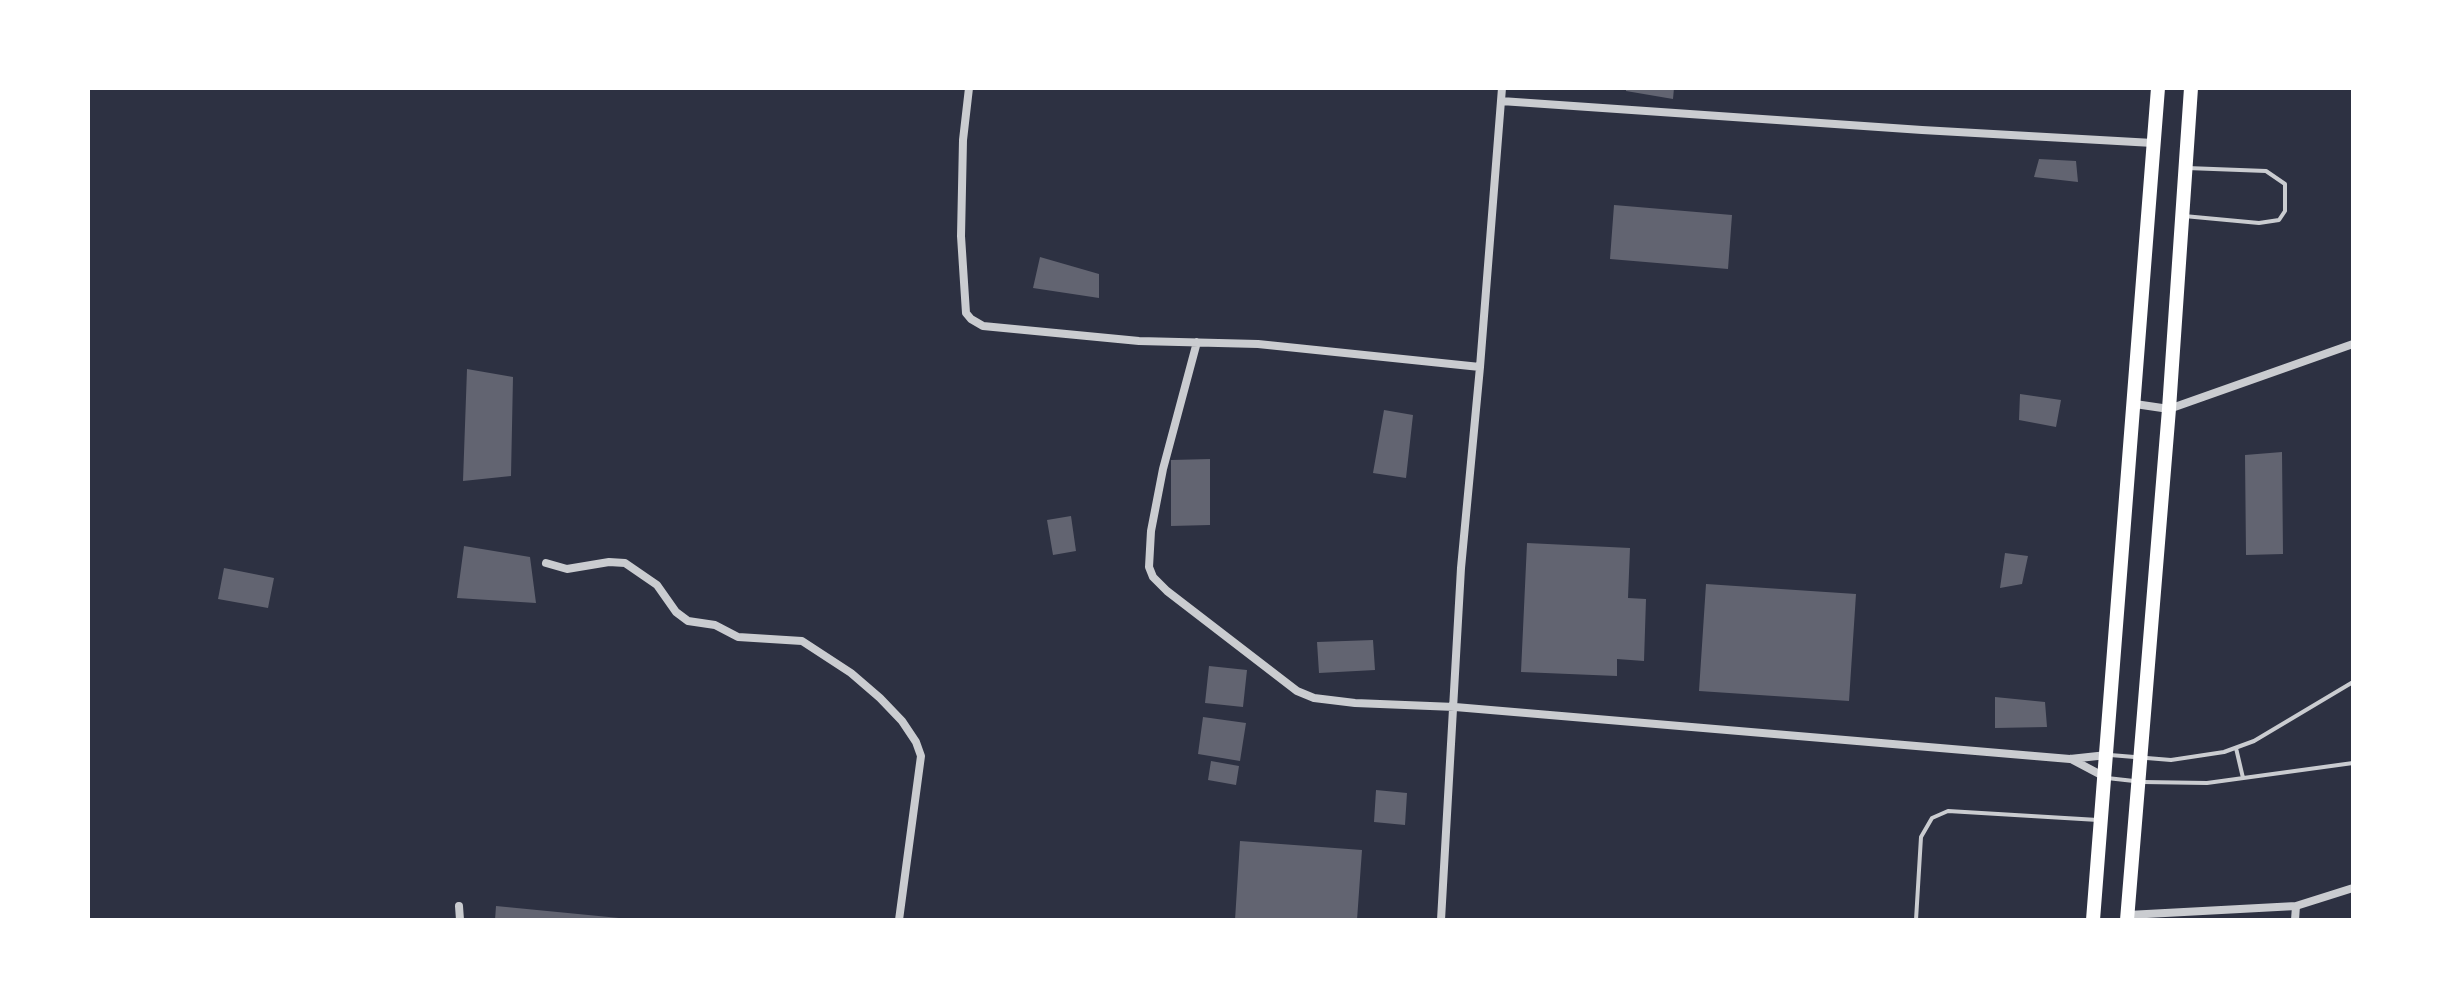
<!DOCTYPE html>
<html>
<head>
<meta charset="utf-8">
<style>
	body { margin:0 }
	#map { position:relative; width:2441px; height:1008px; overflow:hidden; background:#2d3142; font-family:"Asap Condensed",sans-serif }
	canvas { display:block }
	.frame { position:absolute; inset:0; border:90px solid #fff; pointer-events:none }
</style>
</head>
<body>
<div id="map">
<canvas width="2441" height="1008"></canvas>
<div class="frame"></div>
</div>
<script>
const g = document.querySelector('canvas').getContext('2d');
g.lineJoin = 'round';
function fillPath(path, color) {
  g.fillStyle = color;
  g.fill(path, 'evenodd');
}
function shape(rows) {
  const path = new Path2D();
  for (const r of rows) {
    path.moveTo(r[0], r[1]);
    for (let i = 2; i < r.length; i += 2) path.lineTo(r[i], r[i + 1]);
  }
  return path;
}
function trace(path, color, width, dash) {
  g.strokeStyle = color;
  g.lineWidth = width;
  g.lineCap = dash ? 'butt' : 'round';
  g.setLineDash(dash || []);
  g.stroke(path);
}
fillPath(shape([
	[1626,88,1674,88,1673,99,1626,91],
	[2039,159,2076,161,2078,182,2034,177],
	[1614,205,1732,215,1728,269,1610,259],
	[1040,257,1099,274,1099,298,1033,288],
	[467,369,513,377,511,476,463,481],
	[2020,394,2061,400,2056,427,2019,420],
	[1384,410,1413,415,1406,478,1373,473],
	[2282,452,2283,554,2246,555,2245,455],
	[1210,459,1210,525,1171,526,1171,460],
	[1071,516,1076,551,1053,555,1047,520],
	[1527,543,1630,548,1628,598,1646,599,1644,661,1617,659,1617,676,1521,672],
	[464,546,530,557,536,603,457,598],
	[2005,553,2028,556,2022,584,2000,588],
	[224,568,274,578,268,608,218,599],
	[1706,584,1856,594,1849,701,1699,691],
	[1373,640,1375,670,1319,673,1317,642],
	[1209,666,1247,670,1243,707,1205,703],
	[1995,697,2045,702,2047,727,1995,728],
	[1203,717,1246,723,1240,761,1198,754],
	[1211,761,1239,766,1236,785,1208,780],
	[1376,790,1407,793,1405,825,1374,822],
	[1240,841,1362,850,1357,920,1235,920],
	[496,906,619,918,619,920,495,920]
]), '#626471');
trace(shape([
	[2184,216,2259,223,2279,220,2285,211,2285,184,2266,171,2187,168],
	[2236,748,2243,778],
	[2110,755,2171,760,2224,752,2254,741,2353,682],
	[2107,778,2134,781],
	[2143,782,2207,783,2353,763],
	[1916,920,1921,837,1932,818,1948,811,2098,820]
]), '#caccd0', 4);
trace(shape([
	[969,88,963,140,961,236,966,313,971,319,983,326,1139,341,1258,344,1480,367],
	[1501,101,1922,130,2153,143],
	[1197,342,1163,469,1151,531,1149,567,1153,577,1167,591,1297,691,1314,698,1355,703,1455,707,2070,759,2107,755],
	[2135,404,2169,409,2353,344],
	[546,563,567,569,609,562,625,563,657,585,676,612,688,621,715,625,738,637,802,641,851,673,880,698,902,721,916,742,921,756,899,920],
	[2071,759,2105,777],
	[459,906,460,920],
	[2128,915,2296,906,2353,888],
	[1441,920,1461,568,1480,367,1502,88],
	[2295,920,2296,906]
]), '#caccd0', 8);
trace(shape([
	[2093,920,2158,88],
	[2127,920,2169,409,2191,88]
]), '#fff', 14);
</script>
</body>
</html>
